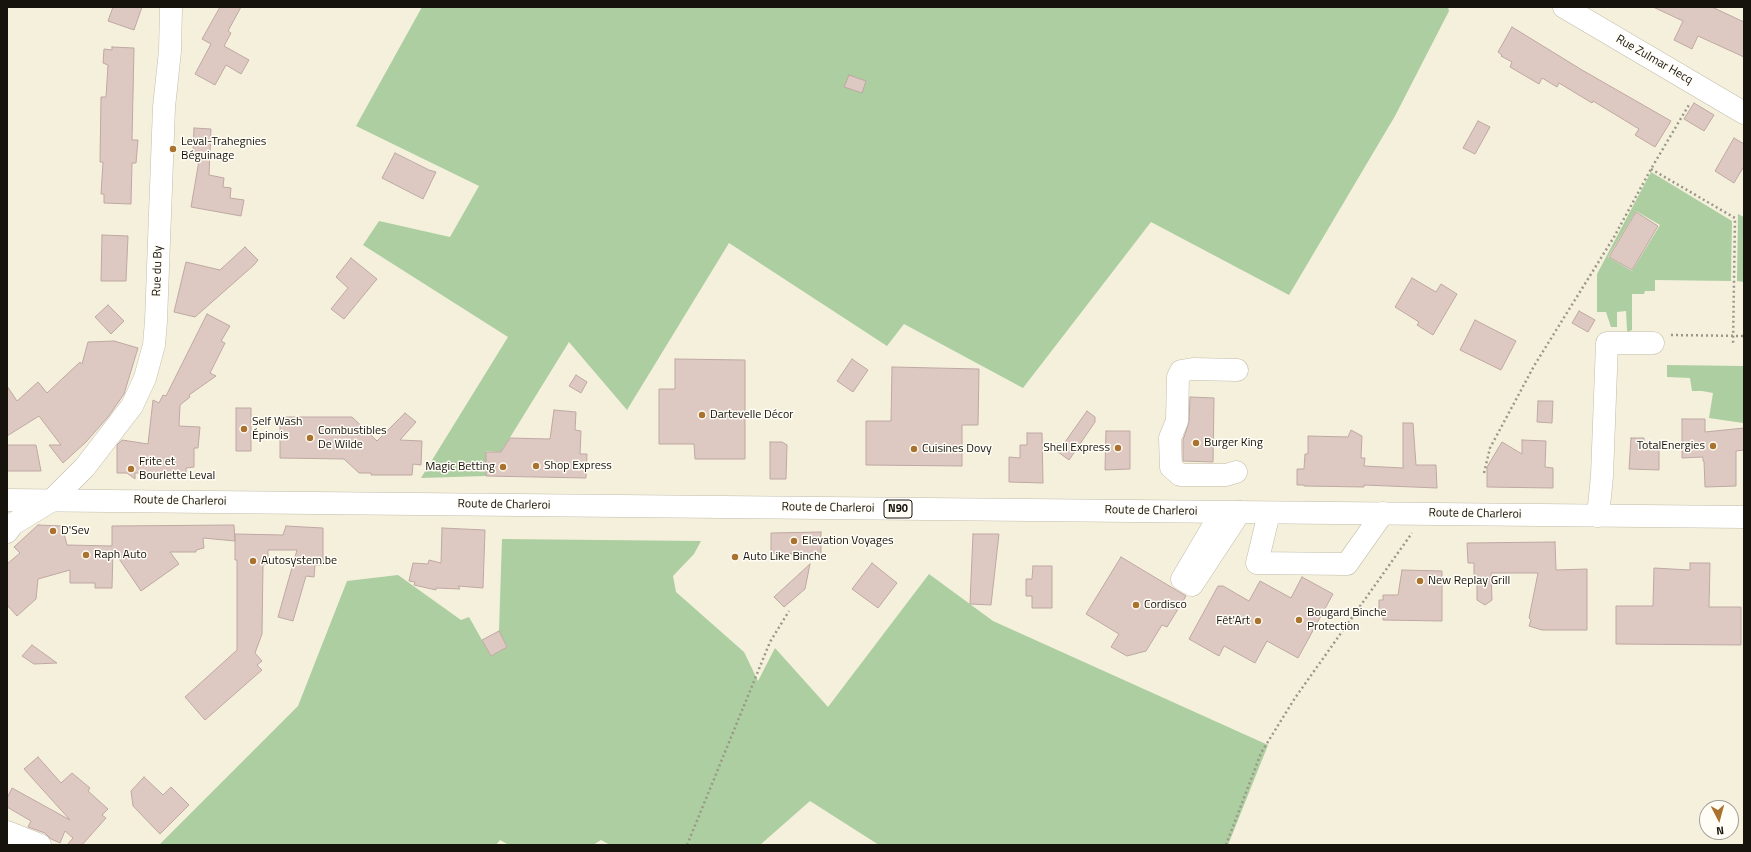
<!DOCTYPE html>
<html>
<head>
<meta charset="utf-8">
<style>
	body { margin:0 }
	#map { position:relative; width:1751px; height:852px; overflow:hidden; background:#f5f0dc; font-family:"Titillium Web",sans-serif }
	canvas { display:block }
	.frame { position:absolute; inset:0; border:8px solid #15130c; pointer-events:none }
	.north { position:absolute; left:1699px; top:800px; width:40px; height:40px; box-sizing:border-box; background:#fffdf5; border:1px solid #a19f98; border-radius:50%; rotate:174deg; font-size:11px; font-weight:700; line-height:16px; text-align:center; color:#15130c }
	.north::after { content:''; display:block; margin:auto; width:14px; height:18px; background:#aa722f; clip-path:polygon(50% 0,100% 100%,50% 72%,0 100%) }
</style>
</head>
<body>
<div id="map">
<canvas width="1751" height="852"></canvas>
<div class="frame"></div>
<div class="north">N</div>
</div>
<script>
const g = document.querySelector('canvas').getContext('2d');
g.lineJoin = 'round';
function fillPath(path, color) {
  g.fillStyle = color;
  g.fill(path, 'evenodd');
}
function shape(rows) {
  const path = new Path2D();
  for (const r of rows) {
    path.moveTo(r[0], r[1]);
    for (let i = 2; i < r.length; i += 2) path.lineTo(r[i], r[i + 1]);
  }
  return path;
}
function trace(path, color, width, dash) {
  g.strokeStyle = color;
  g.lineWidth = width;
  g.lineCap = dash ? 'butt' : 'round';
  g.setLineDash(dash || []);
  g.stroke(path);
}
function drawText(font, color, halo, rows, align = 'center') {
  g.font = font + ' "Titillium Web",sans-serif';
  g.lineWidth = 3;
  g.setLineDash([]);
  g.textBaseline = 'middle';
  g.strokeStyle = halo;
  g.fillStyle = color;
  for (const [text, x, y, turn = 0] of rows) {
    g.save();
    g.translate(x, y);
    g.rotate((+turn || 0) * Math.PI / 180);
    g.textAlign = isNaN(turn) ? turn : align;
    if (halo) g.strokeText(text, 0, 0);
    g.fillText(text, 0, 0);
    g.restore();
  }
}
fillPath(shape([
	[422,7,1448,7,1449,11,1395,116,1289,295,1151,222,1023,388,904,324,887,346,729,243,627,410,569,342,501,452,486,451,486,476,421,478,508,337,363,245,379,221,450,237,479,186,356,126],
	[1651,172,1732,221,1731,281,1655,280,1655,291,1645,291,1644,294,1632,294,1632,330,1628,332,1627,330,1626,311,1617,312,1617,327,1611,327,1606,312,1597,312,1597,274],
	[1636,211,1660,225,1632,271,1608,257],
	[1738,214,1744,217,1744,282,1737,281],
	[1667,365,1744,366,1744,429,1743,423,1709,418,1713,393,1702,391,1692,391,1690,378,1667,377],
	[502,539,701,541,694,554,673,576,676,592,744,652,758,681,775,648,828,707,929,574,993,621,1268,745,1228,845,879,845,810,801,760,845,610,845,601,840,593,845,509,845,500,840,496,845,159,845,298,706,347,581,398,575,461,620,469,617,491,656,507,647,499,631]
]), '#accea0');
const building = shape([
	[113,7,142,7,134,30,108,21,113,7],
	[220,7,241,7,228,31,231,33,224,46,249,60,241,74,226,65,215,85,195,74,211,44,202,39,220,7],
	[1653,7,1712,7,1744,22,1744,57,1698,36,1692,49,1674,40,1683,21,1653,7],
	[1512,27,1582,70,1671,121,1655,147,1635,135,1639,129,1593,101,1592,103,1559,83,1557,87,1542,78,1539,84,1510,67,1512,62,1501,56,1502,55,1498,52,1512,27],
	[112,47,134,48,132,140,138,140,136,163,132,163,131,204,104,203,104,194,101,194,103,162,100,162,101,97,106,97,108,65,103,63,104,49,112,50,112,47],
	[849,75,866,81,862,93,844,87,849,75],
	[1694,103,1714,115,1704,131,1684,119,1694,103],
	[1478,121,1490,127,1475,154,1463,148,1478,121],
	[194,128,211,129,209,175,224,178,223,187,231,188,230,198,244,200,241,216,191,207,200,155,193,154,194,128],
	[1734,138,1744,144,1744,166,1734,183,1715,171,1734,138],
	[395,153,429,170,436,172,423,199,382,178,395,153],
	[1636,212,1658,226,1632,270,1609,257,1636,212],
	[102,235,128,236,126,281,101,281,102,235],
	[245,247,258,260,254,265,195,317,174,312,186,262,220,270,245,247],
	[351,258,377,279,344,319,331,309,348,288,336,277,351,258],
	[1412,278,1436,292,1441,284,1457,294,1433,335,1417,325,1419,322,1395,307,1412,278],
	[108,305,124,321,111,334,95,317,108,305],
	[1579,311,1595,320,1588,332,1572,323,1579,311],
	[207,314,230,326,221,341,225,343,210,373,216,376,189,395,190,397,180,405,179,426,200,427,198,448,194,448,194,467,186,468,186,473,135,473,135,479,127,473,117,473,117,445,122,440,148,444,153,400,159,403,163,395,166,396,207,314],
	[1475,320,1516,341,1501,370,1460,350,1475,320],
	[114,341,138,348,124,394,108,417,86,442,63,463,49,445,61,445,39,416,7,436,7,386,17,401,38,382,47,393,80,362,82,364,88,342,114,341],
	[675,359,745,360,745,459,695,459,694,444,659,444,659,389,675,389,675,359],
	[852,359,868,370,853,392,837,381,852,359],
	[892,367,979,369,978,425,962,425,962,466,866,465,866,421,891,421,892,367],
	[576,375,587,382,581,393,569,386,576,375],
	[1190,397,1214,398,1213,462,1183,461,1183,440,1189,422,1190,397],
	[1538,401,1553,401,1552,423,1537,422,1538,401],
	[236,408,251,408,251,451,236,451,236,408],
	[554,410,576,412,575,430,581,431,580,454,587,454,586,478,486,476,486,452,501,452,510,438,550,439,554,410],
	[1087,411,1095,417,1095,422,1069,460,1058,452,1087,411],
	[405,413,416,422,400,440,422,441,421,465,413,464,412,475,371,475,371,473,359,473,344,459,280,458,280,417,352,417,377,441,405,413],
	[1682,419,1705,419,1705,432,1744,428,1744,450,1736,451,1736,486,1705,487,1704,461,1703,461,1703,457,1682,458,1682,419],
	[1403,423,1413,423,1416,465,1436,465,1437,488,1364,485,1364,487,1304,486,1304,485,1297,485,1297,469,1304,469,1305,454,1308,454,1308,436,1348,437,1351,430,1362,436,1361,458,1365,458,1364,466,1403,468,1403,423],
	[1106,431,1130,431,1130,469,1105,470,1106,431],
	[1027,433,1042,433,1043,483,1009,482,1009,457,1020,458,1020,445,1027,445,1027,433],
	[1631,438,1644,438,1644,447,1659,447,1659,470,1629,469,1631,438],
	[1522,440,1546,441,1545,467,1553,468,1553,488,1487,487,1487,467,1502,442,1522,454,1522,440],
	[770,442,782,442,787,445,786,479,770,479,770,442],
	[7,445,36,445,41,471,7,471,7,445],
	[38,525,62,526,67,545,112,546,112,526,234,525,235,541,203,538,204,548,196,550,196,552,170,552,179,564,141,591,113,550,112,588,95,588,95,583,70,583,70,570,38,579,36,599,17,616,7,605,7,564,20,553,14,547,38,525],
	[286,526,323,528,323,565,315,565,314,577,306,576,293,621,278,617,297,550,268,550,268,564,263,564,262,634,255,653,262,661,257,665,262,670,205,720,185,697,237,650,237,560,235,560,235,534,283,535,286,526],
	[442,528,485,530,483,588,458,586,460,589,436,588,436,590,414,585,415,582,409,581,413,563,428,564,429,560,441,563,442,528],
	[821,532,821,560,796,558,796,554,771,553,771,533,821,532],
	[973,534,999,534,991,605,970,604,973,534],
	[1555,542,1556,570,1587,569,1587,630,1542,630,1529,626,1531,620,1529,618,1538,573,1491,573,1492,600,1485,605,1477,600,1477,577,1474,577,1474,563,1468,563,1467,543,1555,542],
	[1121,557,1186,596,1167,627,1162,625,1146,651,1127,656,1111,647,1119,634,1086,614,1121,557],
	[872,563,897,583,878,608,852,589,872,563],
	[1690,563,1710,563,1709,607,1741,607,1741,645,1616,644,1616,606,1653,606,1654,568,1690,570,1690,563],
	[810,564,805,589,784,607,774,597,810,564],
	[1033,566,1052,566,1052,608,1032,608,1032,596,1026,596,1026,579,1032,579,1033,566],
	[1402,570,1442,571,1442,621,1383,620,1383,615,1379,615,1379,600,1383,600,1383,595,1398,595,1402,570],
	[1302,577,1333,594,1298,658,1267,641,1255,663,1224,646,1219,656,1189,639,1218,586,1223,586,1249,601,1260,581,1291,598,1302,577],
	[499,631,507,647,491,656,482,640,499,631],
	[32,645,57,663,34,664,22,656,32,645],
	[38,757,61,783,72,773,90,788,88,791,108,809,102,815,106,818,82,845,67,845,73,838,65,831,60,843,51,839,45,833,28,827,31,821,7,807,7,798,12,788,70,820,24,769,38,757],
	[144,777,163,795,171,787,189,805,160,834,133,806,131,791,144,777]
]);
fillPath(building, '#dec8c2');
trace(building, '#bea8a2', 1);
const minor = shape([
	[1564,7,1744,113],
	[1236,472,1226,475,1180,475,1171,467,1170,438,1177,421,1178,377,1181,371,1193,369,1237,370],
	[1221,513,1182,579,1192,585,1240,512],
	[1269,513,1257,563,1347,564,1383,513],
	[1598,516,1602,476,1607,343,1653,343],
	[7,532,13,524,51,501,85,467,132,406,145,378,154,345,156,321,164,107,170,51,171,7],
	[7,832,40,845]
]);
const major = shape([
	[7,500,1744,517]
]);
trace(minor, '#c1bca9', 23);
trace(major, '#c1bca9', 23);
trace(shape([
	[1651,169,1735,218,1733,344],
	[1671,335,1744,336],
	[1484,473,1490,448,1534,366,1614,237,1651,169,1690,103],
	[687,845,770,642,789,611],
	[1226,845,1261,753,1295,698,1412,533]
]), '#9b9788', 2.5, [2, 3]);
trace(minor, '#fff', 22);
trace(major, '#fff', 22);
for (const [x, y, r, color] of [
	[173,149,4,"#aa722f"],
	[702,415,4,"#aa722f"],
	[244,429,4,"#aa722f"],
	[310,438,4,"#aa722f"],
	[1196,443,4,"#aa722f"],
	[1713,446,4,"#aa722f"],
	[1118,448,4,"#aa722f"],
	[914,449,4,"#aa722f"],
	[536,466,4,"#aa722f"],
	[503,467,4,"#aa722f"],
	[131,469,4,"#aa722f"],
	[53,531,4,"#aa722f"],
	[794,541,4,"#aa722f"],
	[86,555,4,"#aa722f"],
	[735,557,4,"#aa722f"],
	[253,561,4,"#aa722f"],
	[1420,581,4,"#aa722f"],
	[1136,605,4,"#aa722f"],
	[1299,620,4,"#aa722f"],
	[1258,621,4,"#aa722f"]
]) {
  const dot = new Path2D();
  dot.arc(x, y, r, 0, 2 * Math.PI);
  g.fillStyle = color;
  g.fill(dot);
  trace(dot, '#fffdf5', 1.5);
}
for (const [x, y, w] of [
	[898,509,28]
]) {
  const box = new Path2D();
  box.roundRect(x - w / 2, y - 9, w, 18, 3);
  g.fillStyle = '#fffdf5';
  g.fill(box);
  trace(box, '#15130c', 1);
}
drawText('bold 11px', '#15130c', null, [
	["N90",898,509]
]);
drawText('12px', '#15130c', '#fffdf5', [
	["Rue Zulmar Hecq",1654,60,30],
	["Rue du By",158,271,-88],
	["Route de Charleroi",180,501,1],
	["Route de Charleroi",504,505,1],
	["Route de Charleroi",828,508,1],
	["Route de Charleroi",1151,511,1],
	["Route de Charleroi",1475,514,1]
]);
drawText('12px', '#15130c', '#fffdf5', [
	["Leval-Trahegnies",181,142],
	["Béguinage",181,156],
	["Dartevelle Décor",710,415],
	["Self Wash",252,422],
	["Épinois",252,436],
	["Combustibles",318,431],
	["De Wilde",318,445],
	["Burger King",1204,443],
	["TotalEnergies",1705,446,"right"],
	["Shell Express",1110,448,"right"],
	["Cuisines Dovy",922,449],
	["Frite et",139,462],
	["Bourlette Leval",139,476],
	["Shop Express",544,466],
	["Magic Betting",495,467,"right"],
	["D'Sev",61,531],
	["Elevation Voyages",802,541],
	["Raph Auto",94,555],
	["Auto Like Binche",743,557],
	["Autosystem.be",261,561],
	["New Replay Grill",1428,581],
	["Cordisco",1144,605],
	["Bougard Binche",1307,613],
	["Protection",1307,627],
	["Fêt'Art",1250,621,"right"]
], 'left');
</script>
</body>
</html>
